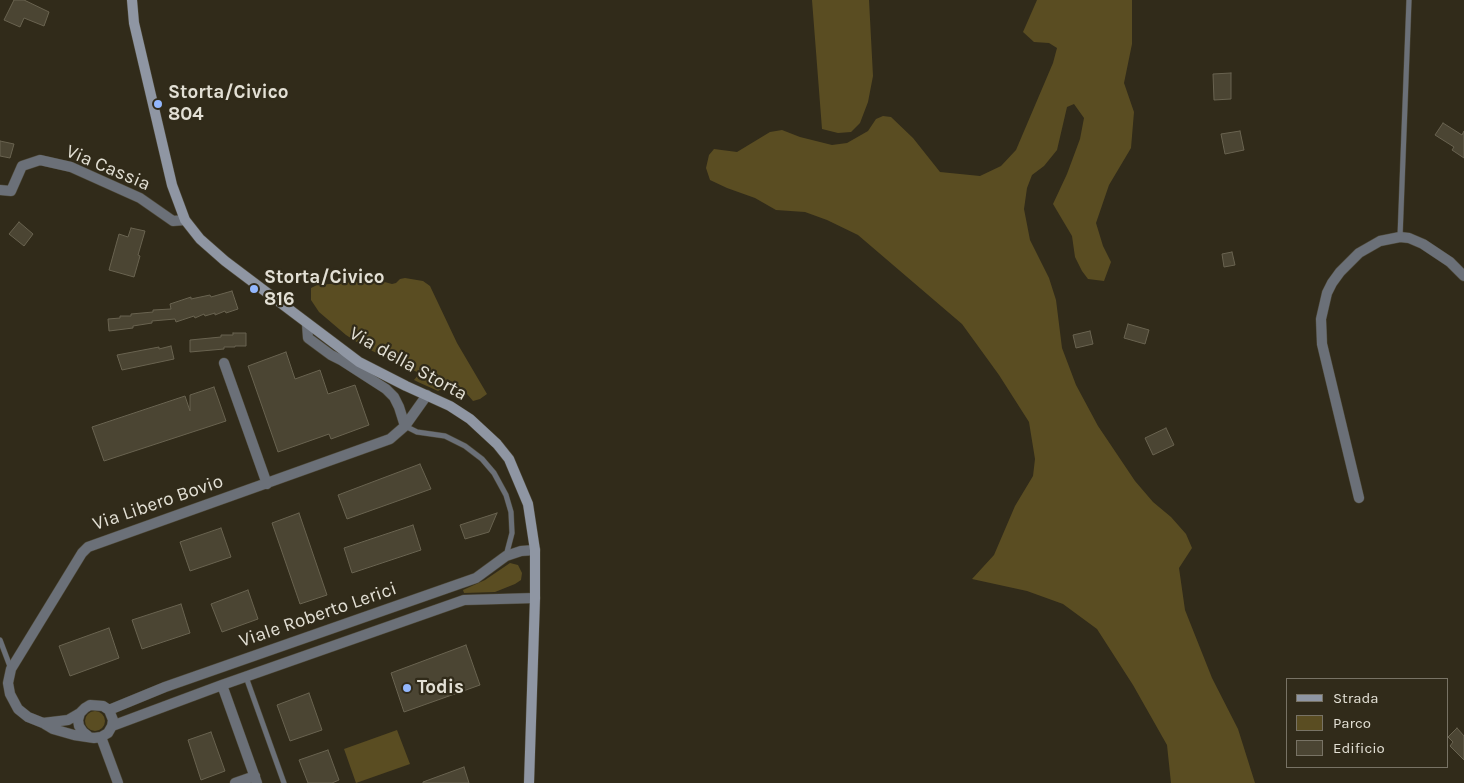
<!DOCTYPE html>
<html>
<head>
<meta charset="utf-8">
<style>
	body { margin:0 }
	#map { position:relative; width:1464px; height:783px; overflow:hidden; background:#312b1a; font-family:Karla,sans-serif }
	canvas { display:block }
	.legend { position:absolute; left:1286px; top:678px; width:162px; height:90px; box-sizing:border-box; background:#312b1a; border:1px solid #787365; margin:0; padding:6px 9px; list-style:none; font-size:15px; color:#e3e0d5 }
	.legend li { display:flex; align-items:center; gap:10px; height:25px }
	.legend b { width:25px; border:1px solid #787365 }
</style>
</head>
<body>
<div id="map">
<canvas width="1464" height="783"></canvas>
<ul class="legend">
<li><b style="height:6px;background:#8f96a3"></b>Strada</li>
<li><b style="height:14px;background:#5a4d22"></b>Parco</li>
<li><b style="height:14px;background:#4b4533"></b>Edificio</li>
</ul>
</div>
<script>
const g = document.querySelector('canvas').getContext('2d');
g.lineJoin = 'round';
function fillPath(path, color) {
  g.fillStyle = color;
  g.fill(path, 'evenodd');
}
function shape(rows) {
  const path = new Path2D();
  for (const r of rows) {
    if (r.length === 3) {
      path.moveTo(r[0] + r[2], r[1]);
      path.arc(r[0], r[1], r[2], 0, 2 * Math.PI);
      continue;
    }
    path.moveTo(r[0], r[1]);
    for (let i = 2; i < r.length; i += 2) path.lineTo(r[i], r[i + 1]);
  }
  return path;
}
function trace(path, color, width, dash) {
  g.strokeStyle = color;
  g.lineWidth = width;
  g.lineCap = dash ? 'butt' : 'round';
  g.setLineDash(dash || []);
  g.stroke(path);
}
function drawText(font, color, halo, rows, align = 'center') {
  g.font = font + ' Karla,sans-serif';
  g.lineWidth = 4.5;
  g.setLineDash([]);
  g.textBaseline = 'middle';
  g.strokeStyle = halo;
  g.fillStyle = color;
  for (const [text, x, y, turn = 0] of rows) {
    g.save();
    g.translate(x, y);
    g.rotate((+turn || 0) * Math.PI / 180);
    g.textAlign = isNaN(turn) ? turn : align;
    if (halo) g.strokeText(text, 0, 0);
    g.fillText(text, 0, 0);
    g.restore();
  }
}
fillPath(shape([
	[812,0,869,0,873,76,868,102,860,123,851,132,838,133,822,129],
	[1037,0,1132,0,1132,44,1124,83,1134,112,1131,148,1109,185,1096,223,1103,246,1111,262,1104,281,1088,279,1082,271,1075,257,1072,236,1053,204,1067,174,1080,139,1084,118,1074,104,1067,107,1057,150,1044,166,1032,175,1027,188,1024,209,1030,240,1049,278,1056,300,1062,348,1076,385,1098,426,1135,481,1153,502,1171,517,1186,534,1192,548,1179,568,1185,610,1212,678,1238,729,1255,783,1171,783,1167,745,1133,685,1097,629,1063,604,1027,591,972,579,994,555,1015,506,1033,476,1035,459,1029,422,999,375,962,324,858,235,827,220,805,212,776,210,755,198,727,188,710,180,706,168,709,155,714,149,737,152,770,132,782,130,800,137,832,145,847,143,868,131,876,119,883,116,891,117,913,138,940,172,980,176,1001,166,1016,150,1053,63,1057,48,1049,43,1034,42,1023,32],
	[405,278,423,281,430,286,457,343,487,394,480,399,473,401,462,388,447,386,438,391,418,382,414,380,418,375,417,372,366,348,346,335,319,312,311,300,311,288,317,285,368,281,381,281,392,284,396,283,400,279],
	[510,563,518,565,522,573,521,580,515,584,495,592,464,593,463,590,485,580],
	[95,721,10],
	[397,730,410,764,356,783,344,749]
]), '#5a4d22');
const building = shape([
	[14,0,24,0,49,12,44,26,24,18,20,27,4,20,14,0],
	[1231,73,1231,99,1214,100,1213,74,1231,73],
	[1443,123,1462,135,1464,131,1464,158,1452,150,1454,147,1435,135,1443,123],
	[1240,131,1244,150,1225,154,1221,134,1240,131],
	[0,141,14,144,10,158,0,156,0,141],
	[19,222,33,234,24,246,9,234,19,222],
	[131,228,145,231,138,255,140,256,134,277,109,270,119,234,128,237,131,228],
	[1232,252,1235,265,1224,267,1222,254,1232,252],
	[232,291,238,309,226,313,225,311,215,315,215,313,205,316,204,314,195,318,194,316,176,322,175,319,152,321,152,323,133,326,133,328,109,331,108,319,120,318,120,316,131,316,131,314,153,312,153,310,171,309,170,304,191,297,191,299,210,295,211,297,232,291],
	[1128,324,1149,330,1145,344,1124,338,1128,324],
	[1090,331,1093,344,1076,348,1073,335,1090,331],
	[233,333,246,333,246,346,235,346,235,347,224,347,224,349,190,352,190,340,221,337,221,335,233,335,233,333],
	[171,346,174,359,122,370,117,355,159,347,159,349,171,346],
	[286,352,295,379,320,370,328,394,355,385,369,425,331,439,329,434,278,452,248,366,286,352],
	[214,387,226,421,104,461,92,427,185,396,190,411,190,395,214,387],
	[1166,428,1174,445,1153,455,1145,438,1166,428],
	[420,464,431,489,347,519,338,495,420,464],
	[299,513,327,595,300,604,272,523,299,513],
	[497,513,489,532,465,539,460,525,497,513],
	[413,525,421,550,352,573,344,548,413,525],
	[221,528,231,557,190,571,180,542,221,528],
	[248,590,258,619,222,632,211,604,248,590],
	[181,604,190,633,142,649,132,620,181,604],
	[109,628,119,658,70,676,59,646,109,628],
	[466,645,480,685,404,712,391,673,466,645],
	[309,693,322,730,290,741,277,705,309,693],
	[1457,728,1464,736,1464,760,1450,746,1453,742,1448,737,1457,728],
	[211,732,225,771,201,780,188,740,211,732],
	[328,750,339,780,332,783,308,783,299,760,328,750],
	[464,767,469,783,423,783,423,782,464,767]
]);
fillPath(building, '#4b4533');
trace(building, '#696350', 1);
const lane = shape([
	[1400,237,1409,0],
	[405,426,417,432,445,436,465,446,482,459,494,473,506,495,511,512,512,533,506,556],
	[0,640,11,669],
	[246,677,284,783]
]);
const street = shape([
	[0,190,11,191,22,166,40,160,71,167,140,198,173,221,185,220],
	[307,324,308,338,331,355,341,360,386,389,394,397,399,407,405,426],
	[224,363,267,484],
	[1359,498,1322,344,1321,319,1327,293,1332,283,1340,272,1359,253,1380,241,1400,237,1409,238,1423,244,1450,262,1464,276],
	[222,685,257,783],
	[109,710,165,687,476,578,506,556,521,551,535,550],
	[80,713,68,720,43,723,53,729,74,735,94,738,101,737,108,733,112,726,113,720,109,710,103,706,90,705,85,708,80,713,78,720,79,726,83,732,88,736],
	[43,723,28,717,18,709,10,694,8,683,11,669,82,553,88,547,390,439,405,426,427,395],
	[112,726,222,685,464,600,535,598],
	[101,737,118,783],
	[235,783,255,776]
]);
const secondary = shape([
	[132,0,134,23,172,185,185,220,200,239,225,261,359,362,406,386,450,406,470,419,497,444,509,459,528,504,535,550,535,598,529,783]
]);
trace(lane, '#4d4838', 6);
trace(street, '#4d4838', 11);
trace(secondary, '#4d4838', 11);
trace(lane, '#6b7078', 5);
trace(street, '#6b7078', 10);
trace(secondary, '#8f96a3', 10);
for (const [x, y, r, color] of [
	[158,104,5,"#93b7fd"],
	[254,289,5,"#93b7fd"],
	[407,688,5,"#93b7fd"]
]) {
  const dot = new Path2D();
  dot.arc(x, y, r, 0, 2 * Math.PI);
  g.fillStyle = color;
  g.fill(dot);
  trace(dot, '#312b1a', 2);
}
drawText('bold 19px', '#e3e0d5', '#312b1a', [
	["Storta/Civico",168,93],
	["804",168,115],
	["Storta/Civico",264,278],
	["816",264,300],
	["Todis",417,688]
], 'left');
drawText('19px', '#e3e0d5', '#312b1a', [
	["Via Cassia",108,168,23],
	["Via della Storta",408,364,29],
	["Via Libero Bovio",158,503,-19],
	["Viale Roberto Lerici",318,615,-19]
]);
</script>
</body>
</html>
